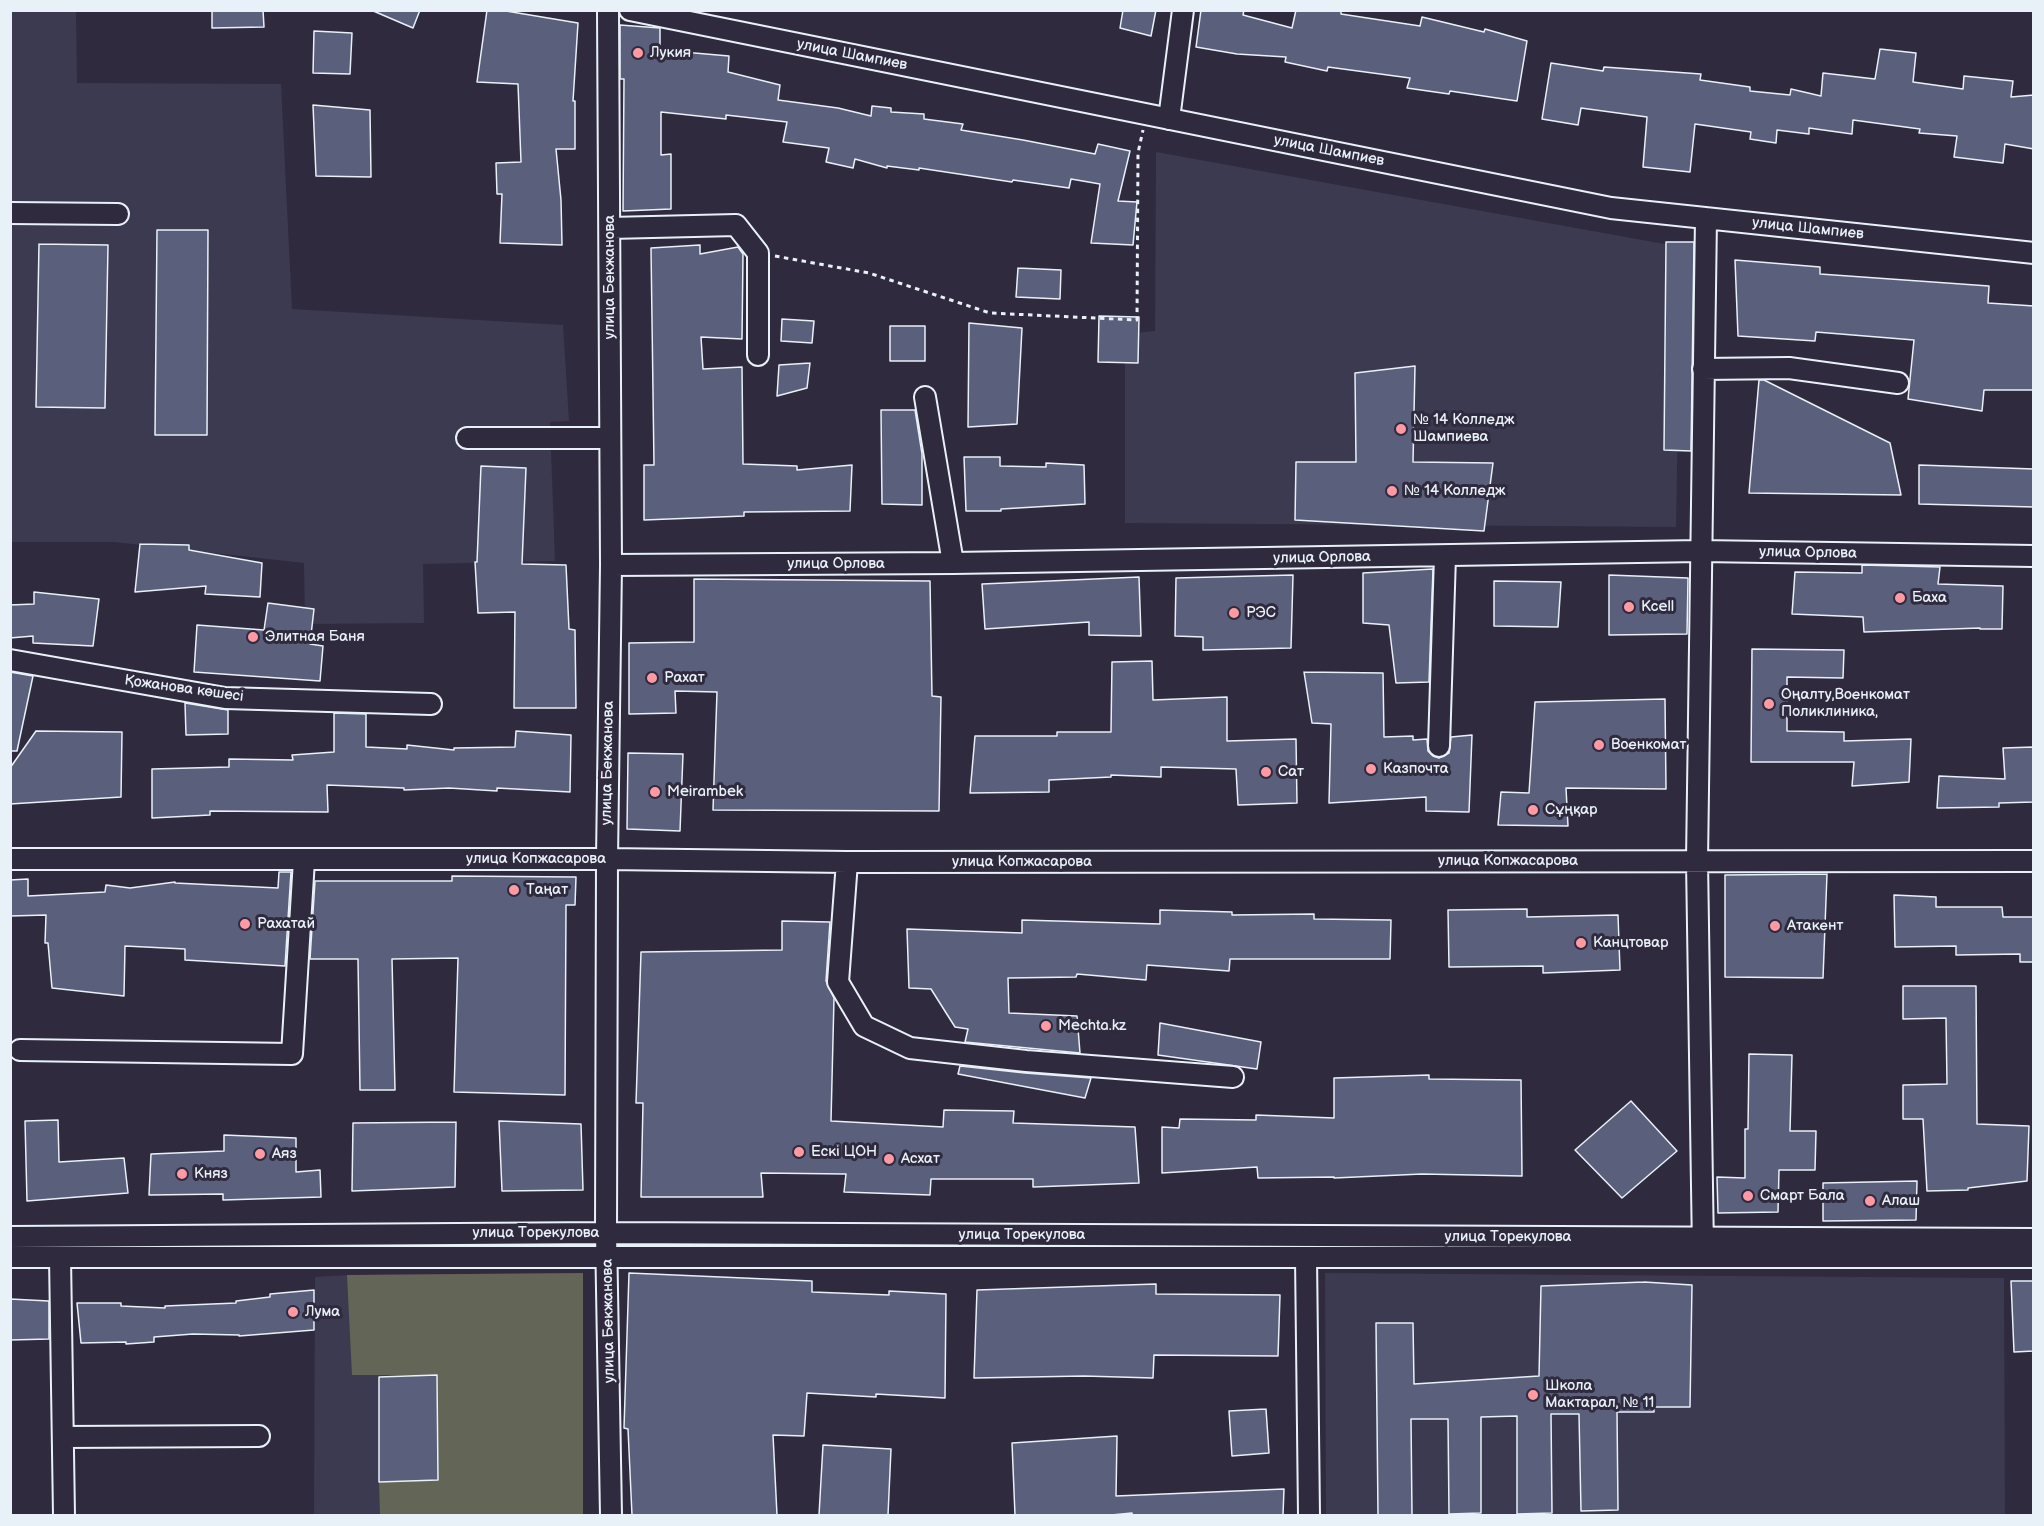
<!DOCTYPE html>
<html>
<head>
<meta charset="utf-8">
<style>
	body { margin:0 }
	#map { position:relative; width:2044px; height:1526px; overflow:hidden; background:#2f2a3d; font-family:"Balsamiq Sans",sans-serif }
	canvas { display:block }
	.frame { position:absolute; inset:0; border:12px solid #e8f1f8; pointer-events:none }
</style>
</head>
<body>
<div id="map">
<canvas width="2044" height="1526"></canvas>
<div class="frame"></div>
</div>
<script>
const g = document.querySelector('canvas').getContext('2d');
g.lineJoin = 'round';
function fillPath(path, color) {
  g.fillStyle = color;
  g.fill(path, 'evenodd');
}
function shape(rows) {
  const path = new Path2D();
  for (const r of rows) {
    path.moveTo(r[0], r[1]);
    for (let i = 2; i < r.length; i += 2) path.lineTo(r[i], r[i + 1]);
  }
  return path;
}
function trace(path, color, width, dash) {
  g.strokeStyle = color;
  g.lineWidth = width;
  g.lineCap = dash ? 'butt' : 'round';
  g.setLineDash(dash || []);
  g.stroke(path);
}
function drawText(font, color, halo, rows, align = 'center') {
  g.font = font + ' "Balsamiq Sans",sans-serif';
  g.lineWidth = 6;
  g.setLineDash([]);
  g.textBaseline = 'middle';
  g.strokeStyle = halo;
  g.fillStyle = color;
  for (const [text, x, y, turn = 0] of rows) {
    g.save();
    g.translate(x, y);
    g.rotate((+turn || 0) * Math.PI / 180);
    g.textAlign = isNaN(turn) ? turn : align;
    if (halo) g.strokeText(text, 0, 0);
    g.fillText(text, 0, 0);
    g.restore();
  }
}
fillPath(shape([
	[11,11,76,11,77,83,281,84,292,309,563,325,569,421,550,422,555,561,423,564,424,623,305,624,304,563,114,542,11,542],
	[1156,152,1681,247,1676,527,1125,523,1125,334,1155,331],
	[583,1273,583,1515,314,1516,315,1277,347,1275],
	[1325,1273,2004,1278,2005,1515,1326,1515]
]), '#3c3a50');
fillPath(shape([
	[583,1273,583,1515,380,1515,379,1482,438,1480,437,1375,352,1375,347,1275]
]), '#636557');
const building = shape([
	[212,10,263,10,264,27,212,28,212,10],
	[371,10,420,10,413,28,371,10],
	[487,10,500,10,578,23,573,101,575,101,575,149,556,149,561,200,562,245,500,243,502,194,497,194,496,163,521,162,518,84,477,82,487,10],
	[1123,10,1156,10,1151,36,1120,28,1123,10],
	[1201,10,1244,10,1243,15,1292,28,1296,10,1341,10,1341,14,1420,26,1422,17,1484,32,1485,29,1527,41,1517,101,1450,91,1449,94,1407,88,1410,78,1328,67,1327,71,1285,62,1286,57,1237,54,1196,47,1201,10],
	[620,25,660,28,660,50,729,56,728,72,780,85,778,100,838,108,871,116,872,106,891,108,891,112,924,114,924,119,963,124,961,130,1023,140,1095,154,1098,144,1130,151,1118,201,1137,202,1133,245,1091,243,1100,184,1071,179,1069,188,1013,180,1012,182,919,168,919,170,887,166,887,168,855,159,853,168,826,162,829,148,783,142,787,122,726,115,726,119,661,112,661,155,671,154,671,209,623,211,624,79,620,79,620,25],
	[314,31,352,33,350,74,313,73,314,31],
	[1880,49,1916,53,1913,82,1963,89,1964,76,2013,81,2011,97,2034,95,2034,149,2005,144,2003,163,1954,157,1957,136,1919,133,1920,129,1853,120,1852,134,1809,128,1809,134,1777,130,1776,143,1750,139,1751,132,1695,124,1690,172,1643,167,1647,117,1581,108,1578,125,1542,119,1551,63,1603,71,1604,67,1701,74,1700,80,1750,87,1750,91,1790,95,1791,89,1821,96,1823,73,1875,79,1880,49],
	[313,105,370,110,371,177,316,176,313,105],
	[157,230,208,230,207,435,155,435,157,230],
	[1666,242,1694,242,1691,451,1664,450,1666,242],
	[39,244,108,245,105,408,36,407,39,244],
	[700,245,700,254,738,247,743,254,742,339,701,337,703,369,742,367,743,464,797,466,797,470,852,465,850,511,744,512,744,516,644,520,644,465,654,465,651,248,700,245],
	[1735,260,1820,267,1820,274,1989,286,1988,303,2034,306,2034,390,1984,390,1982,411,1908,399,1914,340,1816,332,1815,341,1738,336,1735,260],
	[1018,268,1061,270,1060,299,1016,297,1018,268],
	[1099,316,1139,317,1138,363,1098,362,1099,316],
	[782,319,814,321,812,343,781,341,782,319],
	[969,323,1022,328,1017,424,968,427,969,323],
	[890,326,925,326,925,361,890,361,890,326],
	[810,363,807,388,777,396,779,365,810,363],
	[1415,366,1413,462,1493,463,1484,531,1295,520,1296,462,1356,462,1355,373,1415,366],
	[1759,380,1764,380,1890,443,1901,495,1749,493,1759,380],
	[881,410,915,410,922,454,922,505,882,504,881,410],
	[964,457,1000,457,1000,466,1046,467,1046,463,1084,465,1085,504,1001,509,1001,511,966,511,964,457],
	[1919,465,2034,469,2034,507,1919,504,1919,465],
	[481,466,526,468,522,564,566,565,569,629,575,630,576,708,514,708,515,612,478,613,475,562,477,562,481,466],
	[140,544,189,545,189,550,262,563,260,597,205,594,206,586,135,592,140,544],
	[1862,565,1940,567,1938,584,2003,586,2002,629,1980,629,1980,628,1864,632,1863,617,1792,614,1795,572,1862,573,1862,565],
	[1433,569,1429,682,1396,683,1389,625,1363,623,1363,573,1433,569],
	[1293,575,1291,648,1203,650,1203,637,1175,636,1176,578,1293,575],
	[1609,575,1688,578,1687,634,1609,635,1609,575],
	[1139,577,1141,636,1089,635,1089,622,985,629,982,584,1139,577],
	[694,579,930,581,932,696,941,697,939,811,713,810,717,692,675,691,676,713,629,714,629,643,694,642,694,579],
	[1494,581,1561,582,1558,627,1494,626,1494,581],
	[34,592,99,599,93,646,33,643,33,636,10,638,10,605,34,604,34,592],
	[268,603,314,609,310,644,323,646,320,681,194,672,197,625,264,630,268,603],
	[1752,649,1844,650,1843,678,1787,677,1787,731,1844,732,1844,741,1911,739,1909,782,1852,786,1854,762,1751,762,1752,649],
	[1152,661,1153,700,1227,697,1227,741,1296,739,1297,803,1238,805,1236,769,1161,767,1161,777,1111,775,1111,777,1049,780,1049,792,970,793,975,736,1057,736,1057,732,1111,732,1112,662,1152,661],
	[10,672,33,676,17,751,10,751,10,672],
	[1304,672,1383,673,1384,737,1413,736,1413,740,1427,739,1428,751,1433,756,1439,758,1449,753,1451,737,1472,735,1469,812,1426,811,1426,797,1329,803,1331,724,1312,723,1304,672],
	[1665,699,1666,789,1566,788,1568,826,1498,825,1501,792,1529,793,1535,702,1665,699],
	[185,703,228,710,228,734,186,735,185,703],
	[334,713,366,714,366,747,407,749,407,745,454,750,454,748,515,747,516,731,571,735,570,792,497,788,497,791,449,788,404,790,404,788,327,785,328,812,210,811,210,815,152,818,152,769,229,767,229,759,293,760,292,755,334,752,334,713],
	[36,731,122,732,121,797,10,804,10,768,36,731],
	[2034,747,2034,802,1999,803,1999,807,1937,808,1939,776,2005,779,2003,748,2034,747],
	[628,753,683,754,680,831,627,829,628,753],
	[279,872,291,872,285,966,185,960,185,949,125,946,124,996,52,988,48,943,45,943,46,915,10,916,10,880,28,879,28,896,105,892,106,885,130,888,175,882,175,883,278,888,279,872],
	[1827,874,1823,978,1725,977,1725,875,1827,874],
	[452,876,576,877,575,905,566,905,565,1095,454,1092,458,958,392,959,395,1090,360,1090,358,959,310,959,315,881,452,881,452,876],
	[1894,895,1936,897,1936,907,2002,907,2003,917,2034,917,2034,962,2020,962,2020,954,1956,955,1956,946,1895,947,1894,895],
	[1527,909,1527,917,1618,915,1620,970,1543,973,1543,966,1449,967,1448,910,1527,909],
	[1160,910,1232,912,1232,915,1314,914,1314,919,1391,920,1390,959,1230,959,1229,971,1147,965,1146,980,1077,974,1076,977,1008,978,1009,1013,1077,1016,1080,1053,965,1042,968,1029,955,1027,931,989,909,988,907,929,1022,933,1022,920,1160,924,1160,910],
	[782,921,830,922,826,981,834,998,831,1121,943,1127,944,1110,1014,1111,1013,1123,1135,1127,1139,1183,1033,1187,1033,1179,931,1179,930,1195,844,1192,846,1174,761,1173,763,1197,641,1197,643,1103,636,1103,641,952,782,950,782,921],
	[1903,986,1976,986,1977,1124,2029,1126,2027,1181,1968,1188,1968,1190,1927,1191,1923,1119,1903,1119,1903,1085,1947,1084,1946,1018,1903,1019,1903,986],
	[1160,1023,1261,1042,1257,1069,1158,1055,1160,1023],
	[1749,1054,1792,1055,1790,1131,1816,1131,1815,1170,1779,1170,1778,1212,1718,1213,1717,1177,1745,1178,1745,1129,1748,1129,1749,1054],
	[960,1066,1025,1073,1091,1078,1085,1098,958,1074,960,1066],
	[1429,1075,1429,1079,1521,1080,1522,1176,1422,1174,1334,1178,1334,1177,1258,1178,1257,1167,1162,1173,1162,1127,1179,1128,1180,1119,1256,1120,1256,1115,1334,1118,1334,1078,1429,1075],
	[1631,1101,1677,1151,1622,1198,1575,1150,1631,1101],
	[58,1120,59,1162,124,1158,128,1193,27,1201,25,1121,58,1120],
	[499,1121,581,1124,583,1190,502,1191,499,1121],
	[456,1122,455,1187,352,1191,353,1123,456,1122],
	[224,1135,296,1138,296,1172,320,1170,321,1197,223,1200,223,1194,149,1195,151,1154,224,1151,224,1135],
	[1917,1181,1916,1220,1823,1221,1823,1183,1917,1181],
	[629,1273,812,1281,812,1292,889,1295,889,1291,946,1294,945,1398,876,1394,876,1397,807,1393,804,1436,773,1435,777,1515,632,1515,628,1429,624,1428,629,1273],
	[2011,1281,2034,1281,2034,1351,2014,1352,2011,1281],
	[1644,1282,1692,1285,1690,1407,1654,1407,1654,1412,1617,1412,1618,1510,1581,1511,1579,1414,1551,1414,1552,1513,1517,1514,1517,1416,1481,1417,1481,1513,1449,1514,1448,1419,1411,1419,1412,1515,1378,1515,1376,1323,1413,1323,1414,1384,1539,1376,1541,1286,1644,1282],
	[1156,1284,1156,1294,1280,1295,1278,1356,1154,1355,1153,1378,1084,1376,974,1378,977,1290,1156,1284],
	[314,1290,314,1330,239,1336,239,1335,193,1334,154,1337,154,1342,126,1344,126,1342,81,1343,77,1303,121,1303,121,1306,165,1308,165,1306,236,1303,236,1301,270,1297,270,1294,314,1290],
	[10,1299,49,1301,49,1339,10,1340,10,1299],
	[437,1375,438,1480,379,1482,379,1377,437,1375],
	[1266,1409,1269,1453,1232,1456,1229,1411,1266,1409],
	[1117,1436,1116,1496,1284,1489,1283,1515,1132,1515,1132,1513,1111,1515,1015,1515,1012,1443,1117,1436],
	[823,1445,891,1449,888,1515,819,1515,823,1445]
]);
fillPath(building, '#5a5f7c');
trace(building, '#e8f1f8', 1.5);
const minor = shape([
	[608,10,611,565,607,859,606,1233,611,1516],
	[630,10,1611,208,2034,253],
	[1169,119,1183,10],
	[10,213,118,214],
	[610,228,736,225,758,253,758,355],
	[1703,369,1789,368,1898,383],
	[925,397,953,563],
	[467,438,610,438],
	[611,565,953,563,1700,551,2034,556],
	[10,660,225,698,431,704],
	[1439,746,1445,556],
	[10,859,607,859,847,862,2034,861],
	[847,862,838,982,864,1026,910,1048,1026,1061,1233,1077],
	[20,1050,292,1054,304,860],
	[10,1237,606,1233,2034,1239],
	[1703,1251,1697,861,1706,218],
	[10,1257,2034,1257],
	[60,1257,64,1516],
	[1306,1257,1309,1516],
	[63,1437,259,1436]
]);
trace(minor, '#e8f1f8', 24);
trace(shape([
	[775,256,869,273,990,313,1137,320,1138,153,1143,130]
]), '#e8f1f8', 3, [4.5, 4.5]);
trace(minor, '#2f2a3d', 20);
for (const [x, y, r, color] of [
	[638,53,6,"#ff9aa2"],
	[1401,429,6,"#ff9aa2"],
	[1392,491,6,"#ff9aa2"],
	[1900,598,6,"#ff9aa2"],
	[1629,607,6,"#ff9aa2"],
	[1234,613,6,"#ff9aa2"],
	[253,637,6,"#ff9aa2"],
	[652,678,6,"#ff9aa2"],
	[1769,704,6,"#ff9aa2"],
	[1599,745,6,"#ff9aa2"],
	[1371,769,6,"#ff9aa2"],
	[1266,772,6,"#ff9aa2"],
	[655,792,6,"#ff9aa2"],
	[1533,810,6,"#ff9aa2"],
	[514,890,6,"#ff9aa2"],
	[245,924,6,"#ff9aa2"],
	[1775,926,6,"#ff9aa2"],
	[1581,943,6,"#ff9aa2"],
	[1046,1026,6,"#ff9aa2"],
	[799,1152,6,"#ff9aa2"],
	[260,1154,6,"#ff9aa2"],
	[889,1159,6,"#ff9aa2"],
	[182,1174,6,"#ff9aa2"],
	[1748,1196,6,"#ff9aa2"],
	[1870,1201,6,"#ff9aa2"],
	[293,1312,6,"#ff9aa2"],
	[1533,1395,6,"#ff9aa2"]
]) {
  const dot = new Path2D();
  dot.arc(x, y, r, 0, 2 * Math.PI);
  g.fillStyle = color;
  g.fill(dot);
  trace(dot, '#2f2a3d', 2);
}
drawText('15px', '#e8f1f8', '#2f2a3d', [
	["Лукия",650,53],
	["№ 14 Колледж",1413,420],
	["Шампиева",1413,437],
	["№ 14 Колледж",1404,491],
	["Баха",1912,598],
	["Kcell",1641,607],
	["РЭС",1246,613],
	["Элитная Баня",265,637],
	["Рахат",664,678],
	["Оңалту,Военкомат",1781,695],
	["Поликлиника,",1781,712],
	["Военкомат",1611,745],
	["Казпочта",1383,769],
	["Сат",1278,772],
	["Meirambek",667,792],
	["Сұңқар",1545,810],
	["Таңат",526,890],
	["Рахатай",257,924],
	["Атакент",1787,926],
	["Канцтовар",1593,943],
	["Mechta.kz",1058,1026],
	["Ескі ЦОН",811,1152],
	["Аяз",272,1154],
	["Асхат",901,1159],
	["Княз",194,1174],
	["Смарт Бала",1760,1196],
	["Алаш",1882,1201],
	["Лума",305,1312],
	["Школа",1545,1386],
	["Мактарал, № 11",1545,1403]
], 'left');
drawText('15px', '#e8f1f8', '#2f2a3d', [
	["улица Шампиев",852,55,11],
	["улица Шампиев",1329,151,11],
	["улица Шампиев",1808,229,6],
	["улица Бекжанова",610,277,-90],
	["улица Орлова",1808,553,1],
	["улица Орлова",1322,558,-1],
	["улица Орлова",836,564],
	["Қожанова көшесі",184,689,8],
	["улица Бекжанова",608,763,-89],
	["улица Копжасарова",536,859],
	["улица Копжасарова",1508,861],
	["улица Копжасарова",1022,862],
	["улица Торекулова",536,1233],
	["улица Торекулова",1022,1235],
	["улица Торекулова",1508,1237],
	["улица Бекжанова",609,1321,-91]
]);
</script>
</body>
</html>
